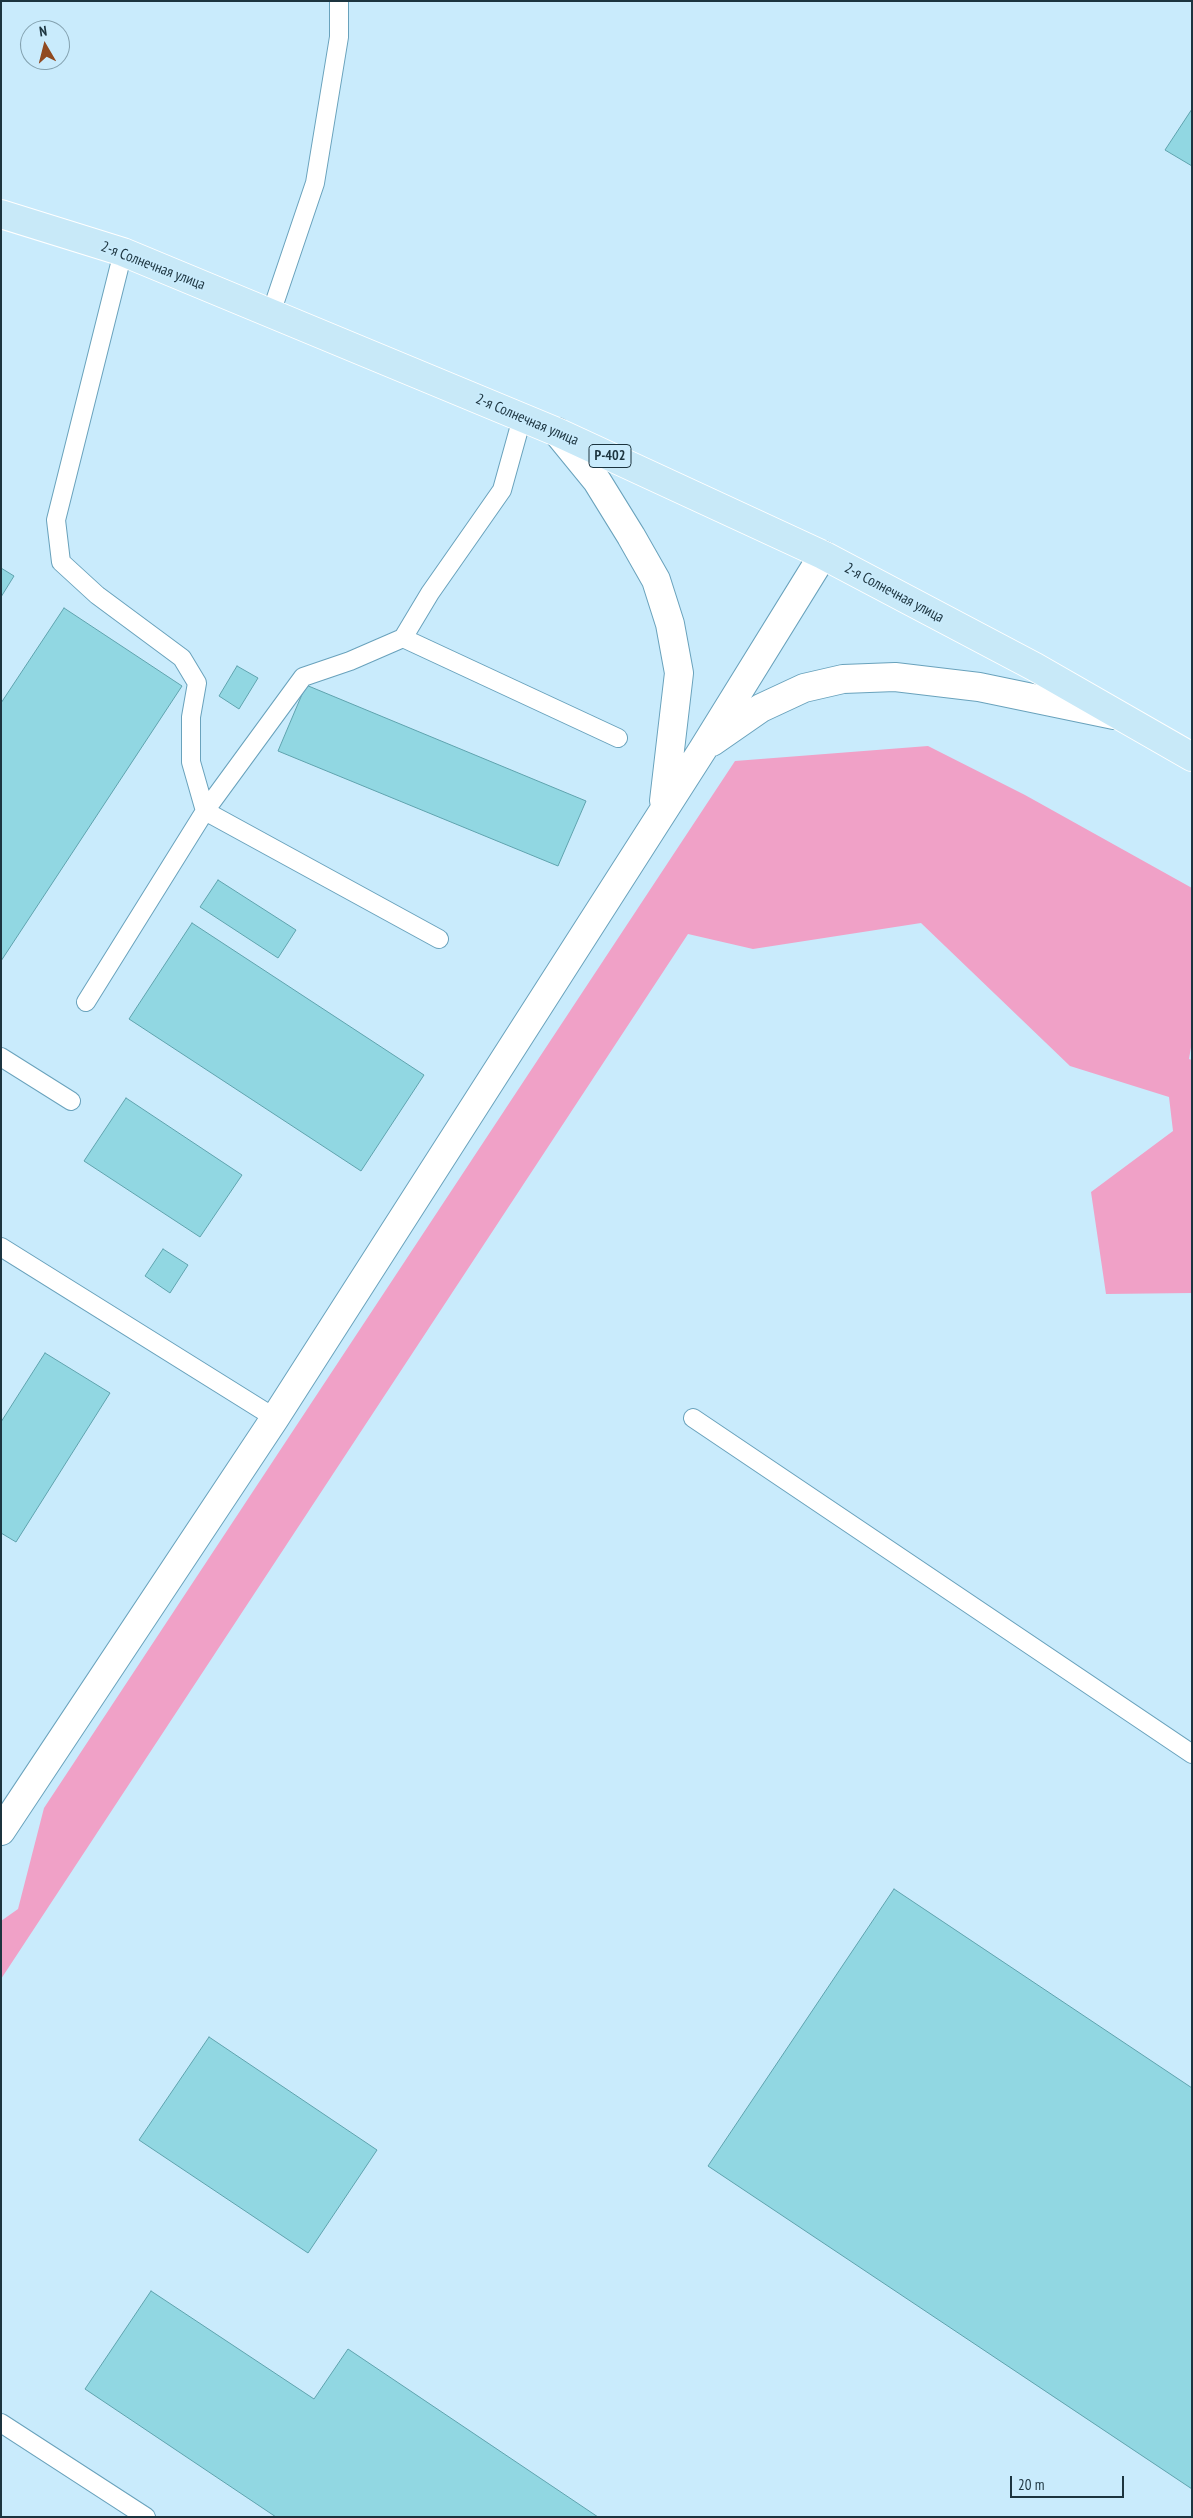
<!DOCTYPE html>
<html>
<head>
<meta charset="utf-8">
<style>
	body { margin:0 }
	#map { position:relative; width:1193px; height:2518px; overflow:hidden; background:#c9ebfc; font-family:"PT Sans Narrow",sans-serif }
	canvas { display:block }
	.frame { position:absolute; inset:0; border:2px solid #1c343f; pointer-events:none }
	.north { position:absolute; left:20px; top:20px; width:50px; height:50px; box-sizing:border-box; background:#c9ebfc; border:1px solid #84a2b0; border-radius:50%; rotate:352deg; font-size:14px; font-weight:700; line-height:20px; text-align:center; color:#1c343f }
	.north::after { content:''; display:block; margin:auto; width:18px; height:22px; background:#904a21; clip-path:polygon(50% 0,100% 100%,50% 72%,0 100%) }
	.scale { position:absolute; left:1010px; top:2476px; width:114px; height:22px; box-sizing:border-box; border:2px solid #1c343f; border-top:0; padding-left:6px; font-size:15px; line-height:18px; white-space:nowrap; color:#1c343f; -webkit-text-stroke:4px #c9ebfc; paint-order:stroke }
</style>
</head>
<body>
<div id="map">
<canvas width="1193" height="2518"></canvas>
<div class="frame"></div>
<div class="north">N</div>
<div class="scale">20 m</div>
</div>
<script>
const g = document.querySelector('canvas').getContext('2d');
g.lineJoin = 'round';
function fillPath(path, color) {
  g.fillStyle = color;
  g.fill(path, 'evenodd');
}
function shape(rows) {
  const path = new Path2D();
  for (const r of rows) {
    path.moveTo(r[0], r[1]);
    for (let i = 2; i < r.length; i += 2) path.lineTo(r[i], r[i + 1]);
  }
  return path;
}
function trace(path, color, width, dash) {
  g.strokeStyle = color;
  g.lineWidth = width;
  g.lineCap = dash ? 'butt' : 'round';
  g.setLineDash(dash || []);
  g.stroke(path);
}
function drawText(font, color, halo, rows, align = 'center') {
  g.font = font + ' "PT Sans Narrow",sans-serif';
  g.lineWidth = 4;
  g.setLineDash([]);
  g.textBaseline = 'middle';
  g.strokeStyle = halo;
  g.fillStyle = color;
  for (const [text, x, y, turn = 0] of rows) {
    g.save();
    g.translate(x, y);
    g.rotate((+turn || 0) * Math.PI / 180);
    g.textAlign = isNaN(turn) ? turn : align;
    if (halo) g.strokeText(text, 0, 0);
    g.fillText(text, 0, 0);
    g.restore();
  }
}
fillPath(shape([
	[928,746,1025,795,1192,888,1192,1041,1189,1059,1192,1060,1192,1293,1106,1294,1091,1192,1173,1131,1169,1097,1070,1066,921,923,753,949,688,934,1,1979,1,1921,18,1909,44,1808,735,761]
]), '#f0a1c7');
const building = shape([
	[1192,109,1192,166,1165,150,1192,109],
	[1,568,14,576,1,597,1,568],
	[64,608,182,686,1,961,1,703,64,608],
	[237,666,258,678,239,709,219,696,237,666],
	[306,685,586,801,558,866,278,751,306,685],
	[218,880,296,930,278,958,200,907,218,880],
	[192,923,424,1075,361,1171,129,1019,192,923],
	[126,1098,242,1175,200,1237,84,1161,126,1098],
	[163,1249,188,1265,170,1293,145,1276,163,1249],
	[45,1353,110,1393,16,1542,1,1533,1,1422,45,1353],
	[894,1889,1192,2088,1192,2489,708,2166,894,1889],
	[209,2037,377,2150,308,2253,139,2140,209,2037],
	[151,2291,314,2399,348,2349,598,2517,276,2517,85,2389,151,2291]
]);
fillPath(building, '#91d7e2');
trace(building, '#5fa3ae', 1);
const service = shape([
	[123,252,56,520,61,562,97,595,182,658,197,683,191,717,191,762,205,811,439,939],
	[271,313,315,183,339,37,339,1],
	[403,638,618,738],
	[86,1002,205,811,303,677,350,661,403,638,430,593,502,490,522,418],
	[1,1057,71,1101],
	[1,1247,275,1418],
	[693,1418,1192,1754],
	[1,2423,146,2517]
]);
const minor = shape([
	[557,432,597,481,631,536,656,580,670,624,679,673,664,801],
	[712,742,761,708,804,688,843,679,895,677,979,687,1114,715],
	[1,1831,275,1418,703,749,823,555]
]);
const primary = shape([
	[1,214,123,252,557,432,823,555,1035,667,1192,757]
]);
trace(service, '#69a2bc', 20);
trace(minor, '#69a2bc', 30);
trace(primary, '#fff', 30);
trace(service, '#fff', 18);
trace(minor, '#fff', 28);
trace(primary, '#c8e9f8', 28);
for (const [x, y, w] of [
	[610,456,42]
]) {
  const box = new Path2D();
  box.roundRect(x - w / 2, y - 11.5, w, 23, 4);
  g.fillStyle = '#c9ebfc';
  g.fill(box);
  trace(box, '#1c343f', 1);
}
drawText('bold 14px', '#1c343f', null, [
	["Р-402",610,456]
]);
drawText('15px', '#1c343f', '#c9ebfc', [
	["2-я Солнечная улица",153,266,21],
	["2-я Солнечная улица",527,420,23],
	["2-я Солнечная улица",894,593,28]
]);
</script>
</body>
</html>
